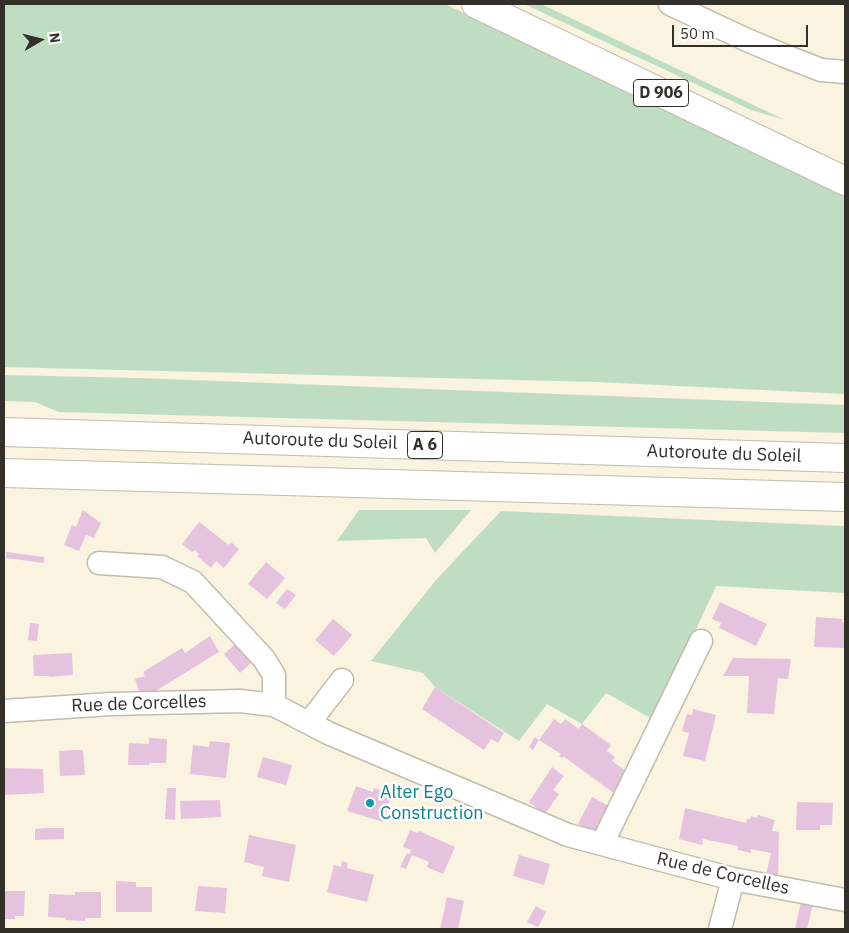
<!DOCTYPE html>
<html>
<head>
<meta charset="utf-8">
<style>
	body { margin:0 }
	#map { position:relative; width:849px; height:933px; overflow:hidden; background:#f9f3df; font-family:"IBM Plex Sans",sans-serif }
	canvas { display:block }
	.frame { position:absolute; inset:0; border:5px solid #323029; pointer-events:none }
	.north { position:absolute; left:15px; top:15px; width:50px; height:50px; -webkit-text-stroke:4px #fff; paint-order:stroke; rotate:82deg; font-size:14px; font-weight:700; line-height:20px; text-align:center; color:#323029 }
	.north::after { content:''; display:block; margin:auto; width:18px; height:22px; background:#323029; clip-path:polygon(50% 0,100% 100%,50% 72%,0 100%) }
	.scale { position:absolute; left:672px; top:25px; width:136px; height:22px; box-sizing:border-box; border:2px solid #323029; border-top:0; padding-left:6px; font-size:15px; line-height:18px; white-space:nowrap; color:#323029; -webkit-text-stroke:4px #fff; paint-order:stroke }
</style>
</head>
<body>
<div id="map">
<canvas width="849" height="933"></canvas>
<div class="frame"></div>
<div class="north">N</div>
<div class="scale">50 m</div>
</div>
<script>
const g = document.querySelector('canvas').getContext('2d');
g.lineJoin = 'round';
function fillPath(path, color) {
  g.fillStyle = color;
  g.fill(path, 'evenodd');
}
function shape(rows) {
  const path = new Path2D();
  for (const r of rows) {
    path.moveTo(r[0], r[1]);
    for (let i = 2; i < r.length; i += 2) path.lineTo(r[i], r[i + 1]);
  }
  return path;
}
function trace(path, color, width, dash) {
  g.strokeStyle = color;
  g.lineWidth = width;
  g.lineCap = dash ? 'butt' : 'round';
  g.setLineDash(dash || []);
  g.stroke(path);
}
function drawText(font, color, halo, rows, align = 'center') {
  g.font = font + ' "IBM Plex Sans",sans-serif';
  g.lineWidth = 5;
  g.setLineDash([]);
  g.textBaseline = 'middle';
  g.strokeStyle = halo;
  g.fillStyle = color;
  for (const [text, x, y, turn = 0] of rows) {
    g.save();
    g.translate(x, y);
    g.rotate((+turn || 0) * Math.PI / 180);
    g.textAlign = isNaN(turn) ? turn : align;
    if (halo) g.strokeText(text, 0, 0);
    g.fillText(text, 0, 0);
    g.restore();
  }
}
fillPath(shape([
	[4,4,445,4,845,197,845,394,597,382,4,367],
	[524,4,541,4,785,120,751,110],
	[4,375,138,378,845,405,845,433,59,412,35,402,4,401],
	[359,510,471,510,435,553,426,538,337,541],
	[501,511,845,526,845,593,716,586,654,720,606,693,582,724,547,704,519,741,435,687,423,673,371,661,436,580]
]), '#bfddc2');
fillPath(shape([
	[83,510,101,523,94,538,86,535,79,551,64,545,72,525,76,527],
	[199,522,229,545,231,542,239,549,224,568,216,561,211,568,197,556,199,554,195,550,192,552,182,544],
	[6,552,44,557,44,563,6,558],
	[266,562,285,578,267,599,248,584],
	[287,589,296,595,285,609,276,603],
	[720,602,767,624,756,646,719,628,721,623,712,619],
	[816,617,842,619,842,622,845,622,845,648,814,647],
	[333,619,352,635,334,656,315,640],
	[30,623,39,624,37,641,28,640],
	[210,636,219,652,154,692,140,694,135,679,145,676,143,672,182,648,185,653],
	[239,641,255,659,240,673,224,654],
	[72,653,73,675,49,677,49,676,34,676,33,655],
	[733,658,791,659,788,679,778,678,774,714,747,713,749,676,723,676],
	[435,687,504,733,498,743,491,739,484,750,422,709],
	[693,709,716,715,705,761,683,756,689,733,682,731,687,714,692,715],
	[554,719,561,724,565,719,579,729,582,724,611,745,607,751,615,757,612,761,630,774,615,794,563,756,562,758,559,756,561,754,539,740],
	[535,737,539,740,533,750,529,747],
	[149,738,167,739,166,763,149,763,149,765,128,765,129,743,149,744],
	[210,741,230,743,226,778,190,774,193,745,209,747],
	[73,750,83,750,85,775,60,776,59,751],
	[263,757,292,765,286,785,257,777],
	[552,767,564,776,553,790,559,794,545,814,529,802],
	[4,768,43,769,44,793,4,795],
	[356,786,373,792,374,788,392,794,383,822,347,811],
	[167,788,176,788,175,820,165,819],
	[592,797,611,807,597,832,578,824],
	[220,800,221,817,181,819,180,801],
	[797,802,833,803,832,825,820,825,820,830,796,830],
	[685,808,746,823,747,819,750,819,751,816,757,818,758,815,775,820,772,831,779,832,778,878,766,875,771,853,751,849,751,853,738,850,738,846,703,839,702,845,679,839],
	[45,828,64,828,64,839,35,840,35,829],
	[410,830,418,833,419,831,455,847,443,874,427,867,429,862,412,855,406,869,400,867,407,853,410,854,411,850,403,847],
	[249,835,296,845,289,882,262,876,264,867,244,862],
	[519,855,550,864,544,885,513,876],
	[342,861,348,863,347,868,374,875,367,902,327,892,334,865,341,867],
	[116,881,136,882,136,887,152,887,152,912,116,912],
	[198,886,227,888,225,913,195,911],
	[4,891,25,891,24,916,15,916,15,919,4,919],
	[75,892,101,892,101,918,85,918,85,921,65,920,66,918,48,917,49,894,75,895],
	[447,897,464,901,458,929,440,929],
	[801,902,813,904,807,929,795,929],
	[536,906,546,912,538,927,527,922]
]), '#e5c3df');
const minor = shape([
	[670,4,747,40,785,56,821,70,845,72],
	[99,563,162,567,193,582,264,659,274,675,274,705],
	[4,711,111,704,240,701,274,705,328,733,568,835,733,879,845,900],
	[309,723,342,680],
	[602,844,701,641],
	[720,929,733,879]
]);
const major = shape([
	[476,4,845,181]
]);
const highway = shape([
	[4,432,845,458],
	[4,473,845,497]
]);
trace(minor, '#c2bcaa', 25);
trace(major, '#c2bcaa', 30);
trace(highway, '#c2bcaa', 30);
trace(minor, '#fff', 22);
trace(major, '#fff', 28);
trace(highway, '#fff', 28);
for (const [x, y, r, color] of [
	[370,803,5,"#0f9aa8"]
]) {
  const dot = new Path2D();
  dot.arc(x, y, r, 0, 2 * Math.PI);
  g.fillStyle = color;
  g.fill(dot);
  trace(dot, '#fff', 2);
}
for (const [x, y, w] of [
	[661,93,55],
	[425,445,35]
]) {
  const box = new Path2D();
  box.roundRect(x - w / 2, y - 13.5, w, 27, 4);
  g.fillStyle = '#fff';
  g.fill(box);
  trace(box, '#323029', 1);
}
drawText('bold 16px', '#323029', null, [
	["D 906",661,93],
	["A 6",425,445]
]);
drawText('18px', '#323029', '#fff', [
	["Autoroute du Soleil",320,441,2],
	["Autoroute du Soleil",724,454,2],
	["Rue de Corcelles",139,704,-2],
	["Rue de Corcelles",723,874,13]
]);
drawText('18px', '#0d838f', '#fff', [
	["Alter Ego",380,793],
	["Construction",380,814]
], 'left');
</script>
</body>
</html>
